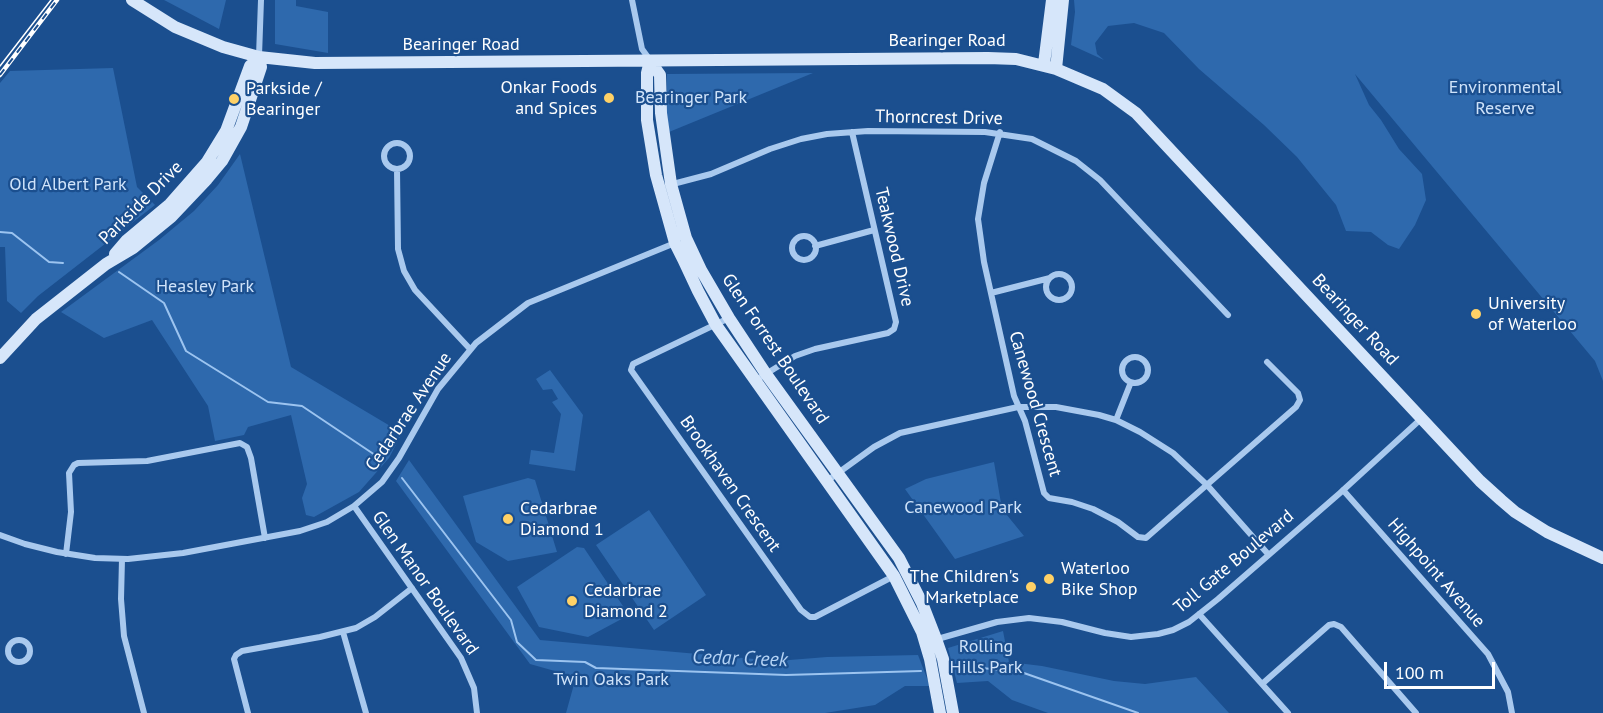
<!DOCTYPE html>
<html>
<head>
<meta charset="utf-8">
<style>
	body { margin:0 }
	#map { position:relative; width:1603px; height:713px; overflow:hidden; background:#1b4f8f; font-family:"PT Sans",sans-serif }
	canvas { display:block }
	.scale { position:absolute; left:1384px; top:662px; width:111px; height:27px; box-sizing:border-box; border:3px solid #fff; border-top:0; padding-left:8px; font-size:18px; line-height:21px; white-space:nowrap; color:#fff; -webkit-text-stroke:4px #1b4f8f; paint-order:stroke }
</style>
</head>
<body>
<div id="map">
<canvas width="1603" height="713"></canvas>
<div class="scale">100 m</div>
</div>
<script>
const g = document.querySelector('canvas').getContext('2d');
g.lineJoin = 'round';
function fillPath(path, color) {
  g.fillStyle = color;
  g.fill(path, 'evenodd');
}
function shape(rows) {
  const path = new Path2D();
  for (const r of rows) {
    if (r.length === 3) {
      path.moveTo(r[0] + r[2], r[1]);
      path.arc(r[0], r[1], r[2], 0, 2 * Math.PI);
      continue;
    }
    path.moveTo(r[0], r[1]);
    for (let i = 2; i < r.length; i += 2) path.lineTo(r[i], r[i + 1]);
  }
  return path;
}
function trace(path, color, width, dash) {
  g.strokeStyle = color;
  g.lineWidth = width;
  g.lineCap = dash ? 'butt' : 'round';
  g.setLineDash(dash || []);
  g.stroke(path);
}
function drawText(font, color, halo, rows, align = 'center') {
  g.font = font + ' "PT Sans",sans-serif';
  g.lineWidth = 4.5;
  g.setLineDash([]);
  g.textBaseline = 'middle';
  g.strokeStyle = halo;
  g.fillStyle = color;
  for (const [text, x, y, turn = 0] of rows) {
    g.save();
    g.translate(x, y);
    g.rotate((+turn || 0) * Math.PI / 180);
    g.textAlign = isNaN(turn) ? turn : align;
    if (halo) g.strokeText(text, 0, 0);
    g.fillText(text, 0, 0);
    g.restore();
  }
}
fillPath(shape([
	[164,0,226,0,219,29,166,1],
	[275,0,296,0,296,6,328,12,328,53,275,44],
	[1074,0,1603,0,1603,381,1595,361,1355,74,1369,105,1381,120,1399,149,1422,174,1426,200,1415,225,1399,249,1388,245,1371,232,1346,231,1336,205,1297,157,1264,125,1199,69,1164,33,1134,23,1108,26,1095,43,1097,54,1104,60,1071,45,1075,12],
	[113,68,137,187,155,205,38,296,21,313,7,301,5,247,0,247,0,83,10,71],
	[813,73,669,132,666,109,667,74],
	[240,154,291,367,402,433,389,458,359,492,314,517,306,515,302,498,307,484,291,415,248,427,244,435,215,441,208,406,152,320,104,338,61,312,159,240,194,211,218,185],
	[550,370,583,415,575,471,529,464,531,450,554,453,561,414,552,402,558,399,552,389,543,390,536,379],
	[409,460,540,640,777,661,827,657,918,655,930,686,905,686,875,705,825,713,566,713,576,677,530,664,396,481],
	[994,462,1002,509,1024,536,955,559,905,489,926,479],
	[528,478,535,480,557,552,508,561,476,542,463,496],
	[649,510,706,595,654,630,596,545],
	[577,547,584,548,629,615,588,637,539,627,517,587],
	[1003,631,1009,662,1042,666,1114,681,1145,684,1196,677,1229,713,1048,713,1012,700,988,681,957,683,948,648]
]), '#2e69ad');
trace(shape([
	[0,232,12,233,49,262,63,263],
	[119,272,164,303,186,351,268,402,302,406,381,459],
	[402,478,511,620,517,642,536,660,585,662,596,668,786,675,921,671],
	[962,666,1021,672,1138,713]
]), '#9cc4f0', 2);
trace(shape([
	[632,0,642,49,650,60],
	[259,56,261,0],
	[1000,132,984,183,978,219,984,262,1014,396,1025,421,1044,493,1049,498,1072,502,1093,509,1118,522,1138,537,1146,538,1296,407,1300,400,1298,393,1267,362],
	[397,156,13],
	[397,169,398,249,404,271,415,290,470,349],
	[669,185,711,174,770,149,801,139,827,134,868,131,985,132,1032,139,1076,161,1100,180,1228,315],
	[804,248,12],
	[815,246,874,230],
	[1059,287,13],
	[991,293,1050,278],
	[729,318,633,364,631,370,801,610,810,617,815,617,894,576],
	[1135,370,13],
	[756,380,795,356,815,349,888,333,894,329,896,322,852,132],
	[1116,420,1131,382],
	[827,481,874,447,900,433,1018,407,1056,407,1099,415,1116,420,1140,432,1173,453,1207,485,1268,554],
	[1343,490,1488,654,1508,692,1512,713],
	[354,506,461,658,474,688,477,713],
	[0,535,25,544,57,552,95,558,128,559,183,553,300,531,327,522,354,506,382,482,399,458,438,389,476,343,528,303,675,243],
	[66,554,71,512,69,473,74,465,78,463,147,461,240,443,247,447,251,458,265,538],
	[122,559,121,599,124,636,144,713],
	[1199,614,1288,713],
	[343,632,366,713],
	[19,651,11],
	[934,640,997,622,1029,618,1062,622,1105,633,1131,637,1158,634,1173,630,1189,622,1218,599,1340,493,1422,418],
	[1262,684,1329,625,1334,624,1341,627,1416,713],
	[248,713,234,659,236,655,242,651,320,637,356,628,375,617,412,588]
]), '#a9c9ee', 6);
trace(shape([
	[132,0,175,27,223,47,259,57,315,63,988,58,1016,59,1056,69,1103,89,1136,113,1480,481,1501,500,1515,512,1547,532,1603,558],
	[650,61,660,75,661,113,671,184,686,238,701,270,729,318,766,374,899,558,922,603,936,639,943,659,953,713],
	[650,61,647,73,647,120,656,175,675,243,683,259,698,291,716,325,894,576,922,632,930,659,940,713],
	[1044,64,1052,0],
	[1056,69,1063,0],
	[115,254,127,240,170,204,207,162,226,131,250,66,259,57],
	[0,358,36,319,106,264,133,248,171,217,207,179,222,161,241,127,261,67,259,57]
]), '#d6e6fa', 12);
trace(shape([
	[0,66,51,0]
]), '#fff', 1.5);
const rail = shape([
	[0,75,57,0]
]);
trace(rail, '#fff', 4.5);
trace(rail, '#1b4f8f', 2, [7]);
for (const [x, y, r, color] of [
	[609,98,6,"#ffd166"],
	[234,99,6,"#ffd166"],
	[1476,314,6,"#ffd166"],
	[508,519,6,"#ffd166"],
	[1049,579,6,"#ffd166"],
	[1031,587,6,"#ffd166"],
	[572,601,6,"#ffd166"]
]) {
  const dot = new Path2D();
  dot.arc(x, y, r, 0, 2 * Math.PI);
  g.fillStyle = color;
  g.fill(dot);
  trace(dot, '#1b4f8f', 2);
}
drawText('18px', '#fff', '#1b4f8f', [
	["Bearinger Road",947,41],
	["Bearinger Road",461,45],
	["Thorncrest Drive",939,118,1],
	["Parkside Drive",141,203,-45],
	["Teakwood Drive",894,247,77],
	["Bearinger Road",1355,320,47],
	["Glen Forrest Boulevard",775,349,56],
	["Canewood Crescent",1035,404,74],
	["Cedarbrae Avenue",409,412,-56],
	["Brookhaven Crescent",730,484,55],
	["Toll Gate Boulevard",1234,562,-40],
	["Highpoint Avenue",1436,573,49],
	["Glen Manor Boulevard",425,583,55]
]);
drawText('18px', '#fff', '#1b4f8f', [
	["Onkar Foods",597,88,"right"],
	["and Spices",597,109,"right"],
	["Parkside /",246,89],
	["Bearinger",246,110],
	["University",1488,304],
	["of Waterloo",1488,325],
	["Cedarbrae",520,509],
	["Diamond 1",520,530],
	["Waterloo",1061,569],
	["Bike Shop",1061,590],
	["The Children's",1019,577,"right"],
	["Marketplace",1019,598,"right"],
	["Cedarbrae",584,591],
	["Diamond 2",584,612]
], 'left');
drawText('18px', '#cfe3fa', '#1b4f8f', [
	["Environmental",1505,88],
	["Reserve",1505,109],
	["Bearinger Park",691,98],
	["Old Albert Park",68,185],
	["Heasley Park",205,287],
	["Canewood Park",963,508],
	["Rolling",986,647],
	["Hills Park",986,668],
	["Twin Oaks Park",611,680]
]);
drawText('italic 20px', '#b5d3f5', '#1b4f8f', [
	["Cedar Creek",740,659,2]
]);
</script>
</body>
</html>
